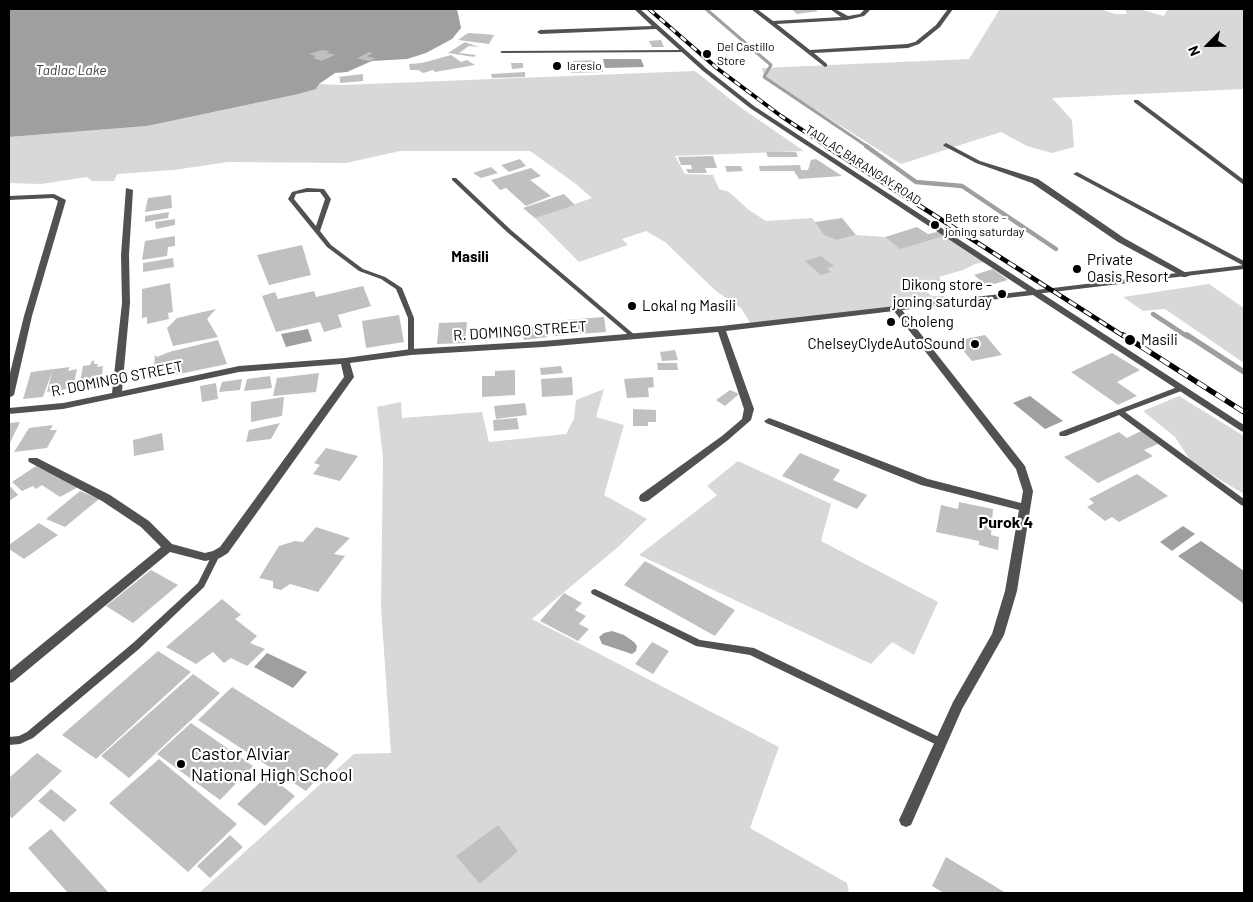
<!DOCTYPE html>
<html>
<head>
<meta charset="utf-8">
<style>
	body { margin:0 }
	#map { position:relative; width:1253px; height:902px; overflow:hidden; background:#fff; font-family:Barlow,sans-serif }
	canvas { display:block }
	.frame { position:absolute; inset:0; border:10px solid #000; pointer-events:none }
	.north { position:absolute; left:1183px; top:20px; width:50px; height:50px; -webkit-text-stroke:4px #fff; paint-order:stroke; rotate:247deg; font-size:14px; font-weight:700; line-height:20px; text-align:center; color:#000 }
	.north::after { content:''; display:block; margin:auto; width:18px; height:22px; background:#000; clip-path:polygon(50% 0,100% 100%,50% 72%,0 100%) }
</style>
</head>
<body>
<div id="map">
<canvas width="1253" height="902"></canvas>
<div class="frame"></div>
<div class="north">N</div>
</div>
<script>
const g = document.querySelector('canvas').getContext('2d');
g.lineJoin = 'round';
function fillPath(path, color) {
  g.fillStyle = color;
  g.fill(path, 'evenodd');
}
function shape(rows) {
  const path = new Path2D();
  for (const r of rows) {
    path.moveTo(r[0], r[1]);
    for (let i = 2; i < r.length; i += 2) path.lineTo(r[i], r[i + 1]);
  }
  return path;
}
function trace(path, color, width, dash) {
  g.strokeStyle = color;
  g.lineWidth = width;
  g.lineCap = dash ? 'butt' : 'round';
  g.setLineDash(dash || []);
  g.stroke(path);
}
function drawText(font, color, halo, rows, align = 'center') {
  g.font = font + ' Barlow,sans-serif';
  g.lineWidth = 4.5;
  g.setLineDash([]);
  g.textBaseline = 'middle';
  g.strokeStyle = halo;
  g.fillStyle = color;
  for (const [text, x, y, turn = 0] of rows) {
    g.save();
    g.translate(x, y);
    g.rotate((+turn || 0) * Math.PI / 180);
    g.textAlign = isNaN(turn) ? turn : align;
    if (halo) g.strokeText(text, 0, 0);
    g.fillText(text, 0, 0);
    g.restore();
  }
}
fillPath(shape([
	[1000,9,1103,9,1103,10,1115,14,1127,14,1125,9,1139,9,1164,16,1168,9,1244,9,1244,89,1052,98,1072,120,1074,147,1052,153,1027,146,1001,132,901,164,764,77,762,68,969,59],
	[695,71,740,107,804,151,675,156,685,174,713,175,719,189,729,192,749,210,766,221,812,218,824,234,837,240,856,235,885,237,900,248,944,236,986,262,975,264,963,270,939,277,946,288,925,291,932,296,943,296,955,301,752,326,741,308,716,291,665,242,646,231,622,239,628,245,579,262,535,218,592,198,576,184,530,151,400,151,346,163,228,162,174,170,117,174,114,181,92,181,87,177,41,184,9,183,9,137,147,126,294,95,319,84,343,85],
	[1209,284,1244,308,1244,363,1165,309,1143,311,1123,297],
	[604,389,596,417,624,425,604,495,647,519,618,547,532,619,779,747,750,828,847,883,849,893,199,893,354,754,391,753,381,608,383,457,377,407,401,402,402,418,482,412,489,442,566,434,574,419,576,400],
	[1179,396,1244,436,1244,494,1192,463,1175,437,1143,411],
	[738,461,831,504,821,541,938,602,914,655,892,642,871,664,639,555,717,495,707,486]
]), '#d8d8d8');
fillPath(shape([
	[9,9,457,9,461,28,452,39,426,53,407,59,372,61,347,72,335,73,319,84,316,89,294,95,147,126,9,137],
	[641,59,644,67,605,68,603,59],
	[308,329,312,341,286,347,281,334],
	[1030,396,1063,421,1045,429,1013,403],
	[1183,526,1195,534,1172,551,1160,542],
	[1201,541,1244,571,1244,604,1178,556],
	[612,631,624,635,634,642,637,646,636,651,632,654,602,644,599,637,604,633],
	[267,653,307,672,293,688,254,667]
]), '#9f9f9f');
trace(shape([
	[706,9,771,65,764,77,868,147]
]), '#9f9f9f', 3);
trace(shape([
	[866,146,916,182,962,186,1056,249],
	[1153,314,1188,337]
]), '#9f9f9f', 4.5);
trace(shape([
	[1187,335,1244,372]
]), '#9f9f9f', 5.5);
fillPath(shape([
	[791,9,815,9,818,11,797,14],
	[468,33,484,34,494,35,489,44,458,40],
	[661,40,664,47,652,47,649,41],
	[465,42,479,47,469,46,459,53,476,55,474,57,448,53],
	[322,50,330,51,327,53,335,55,321,61,313,58,316,56,309,54],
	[370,52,373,53,367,56,376,59,368,61,357,58],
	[451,55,461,62,467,60,475,65,435,72,433,70,423,73,418,70,410,70,409,64,422,63],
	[595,60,597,65,601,65,603,72,571,73,570,68,574,68,573,61],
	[511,63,523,63,523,68,512,69],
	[525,72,525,77,492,78,491,74],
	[363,74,363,81,340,83,340,78,338,77],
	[766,152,796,152,798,157,768,157],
	[713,156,717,168,705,168,707,173,688,173,686,169,692,169,691,165,681,165,678,157],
	[520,159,526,166,509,172,501,165],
	[816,159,842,176,799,179,794,171,760,171,759,166,800,165,801,170,808,170,811,160],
	[725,166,741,166,743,171,727,172],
	[491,167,498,173,481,178,473,173],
	[531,168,541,176,530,180,551,196,526,206,506,188,500,190,491,180],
	[564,194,575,205,535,218,523,208],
	[171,195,172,208,145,212,148,198],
	[169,212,168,218,145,222,145,216],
	[842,218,856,235,837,240,824,235,815,222],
	[175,219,175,225,156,229,155,222],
	[917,227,928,234,937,232,944,236,900,249,885,237],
	[175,236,175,246,168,247,167,256,142,260,145,241],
	[302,245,311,275,269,285,257,255],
	[821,256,834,266,827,268,831,272,821,275,805,261],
	[173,258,174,267,143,272,143,263],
	[993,269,1008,280,987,286,974,275],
	[170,283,173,312,168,313,169,319,147,324,147,317,142,318,142,289],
	[363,286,371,306,338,315,342,327,324,332,320,322,276,332,262,296,275,292,278,299,314,291,316,297],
	[216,309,207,319,218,337,173,346,167,328,177,318],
	[399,315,404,342,366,348,362,321],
	[604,317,606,332,553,336,552,325,564,324,564,320],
	[467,322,465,343,437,344,439,323],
	[544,325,548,337,524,340,521,328],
	[985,335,1002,355,972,361,955,341],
	[218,340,227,364,170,376,153,375,155,355,157,357,169,352],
	[675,350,678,360,662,361,660,352],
	[1112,353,1140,370,1117,382,1137,396,1118,405,1071,372],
	[94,360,94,364,98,364,97,367,103,366,101,386,78,392,83,366,90,365,92,361],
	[657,363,677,363,678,370,658,370],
	[561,366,563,373,541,375,540,368],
	[70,367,68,371,77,369,73,388,47,392,52,372,43,397,23,399,31,372],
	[515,370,515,395,482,397,482,376,495,376,495,371],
	[319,373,316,392,273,396,277,378],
	[270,376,272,388,244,391,247,379],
	[572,377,573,395,542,397,541,379],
	[653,377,654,387,648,388,649,397,627,398,624,379],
	[242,379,240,390,219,392,222,382],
	[216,383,218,399,202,402,200,386],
	[730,390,739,394,725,406,716,400],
	[284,397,282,416,251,422,251,402],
	[525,403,527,415,496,419,494,406],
	[633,409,656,410,656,422,648,422,648,426,633,426],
	[517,418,519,429,494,431,493,420],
	[20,422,9,445,9,423],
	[280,423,271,439,246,442,249,430],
	[53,425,50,430,57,430,47,448,14,452,29,428],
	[1141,431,1158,444,1144,450,1153,456,1098,483,1064,457,1119,432,1127,438],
	[162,433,164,450,134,456,133,440],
	[326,448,358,456,340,481,313,474,320,465,314,463],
	[800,453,840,470,833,480,867,495,857,509,782,476],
	[36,466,56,475,78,487,60,497,42,485,36,489,33,486,22,491,12,482],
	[1137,474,1168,496,1119,522,1112,517,1105,521,1087,507,1094,503,1089,499],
	[9,485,18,495,9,501],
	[80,491,99,499,65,527,46,519],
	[959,502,993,509,991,535,999,537,998,550,979,545,979,541,936,532,941,505,958,509],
	[39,523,58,535,24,559,9,549,9,545],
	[316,527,350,538,334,554,345,556,318,592,290,584,281,590,273,588,273,581,259,578,279,546,295,541,303,542],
	[645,561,735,610,715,636,624,585],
	[151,570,178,585,133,623,106,606],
	[564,593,582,603,575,610,586,616,579,624,589,629,578,641,540,621],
	[222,599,241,615,235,619,257,636,250,643,265,649,247,666,231,658,224,663,213,652,196,664,166,647],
	[652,642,669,651,653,674,635,664],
	[158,651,191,672,96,759,62,735],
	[193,674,220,693,129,778,101,756],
	[232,687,339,754,306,791,198,720],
	[191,723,253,766,220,800,157,754],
	[37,753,62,771,12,818,9,816,9,778],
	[159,759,237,824,188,872,109,803],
	[268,775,295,796,265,826,237,804],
	[51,789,77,810,64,822,38,801],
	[498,825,518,851,480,884,456,856],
	[51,829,109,893,68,893,28,848],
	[230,835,243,847,210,878,197,866],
	[946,857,1006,893,944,893,932,886]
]), '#c0c0c0');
fillPath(shape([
	[683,50,685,50,685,52,502,53,500,52,502,51,683,50],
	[452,178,456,178,511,230,636,336,637,337,636,338,632,338,507,232,452,180,452,178],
	[307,188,324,189,331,199,320,231,331,245,363,269,385,277,402,288,414,318,414,352,413,353,409,353,408,352,408,318,396,289,381,279,359,271,327,247,288,199,292,192,307,188],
	[307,192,320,192,325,199,316,226,294,199,296,194,307,192],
	[1180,386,1182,386,1185,388,1184,390,1125,412,1244,499,1244,506,1241,505,1119,415,1066,436,1060,436,1059,434,1060,432,1180,386],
	[216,552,219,553,220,555,204,587,139,649,33,738,20,744,9,745,9,737,19,736,27,732,133,643,198,583,213,553,216,552],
	[595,589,700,640,754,648,943,739,945,742,943,745,940,746,937,745,750,655,696,646,592,594,591,592,592,590,595,589]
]), '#515151');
fillPath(shape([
	[634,9,640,9,707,69,754,106,1244,425,1244,432,1241,431,1033,295,902,310,1025,466,1033,491,1017,591,1004,635,962,709,911,825,906,827,901,825,899,820,953,702,992,634,1005,591,1019,510,921,485,766,423,764,421,769,418,772,419,928,479,1021,503,1023,491,1016,469,894,311,726,331,754,409,751,420,728,440,648,501,644,502,640,501,639,498,640,495,722,436,742,419,744,409,718,332,543,347,411,355,350,363,354,377,228,553,220,558,205,561,170,552,13,682,9,683,9,671,161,547,141,527,102,501,29,462,28,460,29,458,37,458,110,495,149,521,172,544,205,553,213,551,220,547,344,377,341,364,239,372,63,409,9,414,9,408,63,403,112,393,122,303,121,255,126,188,133,190,129,255,130,303,122,391,239,366,345,358,411,349,543,341,721,326,1027,291,750,108,703,71,656,29,540,34,537,32,540,30,652,26,634,9],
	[751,9,757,9,773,21,841,17,830,9,835,9,848,16,860,14,865,9,871,9,864,16,847,20,777,24,810,50,907,44,915,42,936,25,948,9,953,9,940,27,919,44,908,48,814,53,827,64,827,66,825,67,751,9],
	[1134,100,1138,100,1244,180,1244,185,1134,102,1134,100],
	[946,143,980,161,1038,179,1124,238,1190,275,1186,277,1183,277,1118,242,1032,183,976,163,944,146,943,145,946,143],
	[1077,172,1244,261,1244,266,1075,175,1073,174,1077,172],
	[54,194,66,200,32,316,14,395,9,398,9,377,24,316,58,201,53,198,9,200,9,196,54,194]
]), '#515151');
fillPath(shape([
	[1244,265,1244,269,1036,294,1032,292,1036,290,1244,265]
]), '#515151');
const railFar2 = shape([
	[649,9,718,69,781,116,828,147]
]);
const railFar1 = shape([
	[826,146,1125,337]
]);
const rail = shape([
	[1123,335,1244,412]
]);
trace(railFar2, '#000', 4);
trace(railFar1, '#000', 4.5);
trace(rail, '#000', 5.5);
trace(railFar2, '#fff', 2.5, [7]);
trace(railFar1, '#fff', 3, [9]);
trace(rail, '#fff', 4, [11]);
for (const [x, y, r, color] of [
	[707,54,5,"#000"],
	[557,66,5,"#000"],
	[935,225,5,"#000"],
	[1077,269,5,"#000"],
	[1002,294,5,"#000"],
	[632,306,5,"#000"],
	[891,322,5,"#000"],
	[1130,340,6,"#000"],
	[975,344,5,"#000"],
	[181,764,5,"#000"]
]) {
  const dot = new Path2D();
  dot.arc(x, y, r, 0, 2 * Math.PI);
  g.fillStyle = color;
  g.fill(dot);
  trace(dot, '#fff', 2);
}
drawText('12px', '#000', '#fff', [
	["Del Castillo",717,47],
	["Store",717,61],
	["laresio",567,66],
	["Beth store -",945,218],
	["joning saturday",945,232]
], 'left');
drawText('12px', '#000', '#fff', [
	["TADLAC BARANGAY ROAD",863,165,33]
]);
drawText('italic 14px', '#404040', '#fff', [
	["Tadlac Lake",71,70]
]);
drawText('bold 15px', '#000', '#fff', [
	["Masili",470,257]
]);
drawText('15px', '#000', '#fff', [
	["Private",1087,260],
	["Oasis Resort",1087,277],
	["Dikong store -",992,285,"right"],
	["joning saturday",992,302,"right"],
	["Lokal ng Masili",642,306],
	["Choleng",901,322],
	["Masili",1141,340],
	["ChelseyClydeAutoSound",965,344,"right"]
], 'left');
drawText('15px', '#000', '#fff', [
	["R. DOMINGO STREET",520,331,-4],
	["R. DOMINGO STREET",117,379,-11]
]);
drawText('bold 16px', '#000', '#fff', [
	["Purok 4",1006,523]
]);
drawText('18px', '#000', '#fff', [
	["Castor Alviar",191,754],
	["National High School",191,775]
], 'left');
</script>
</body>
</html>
